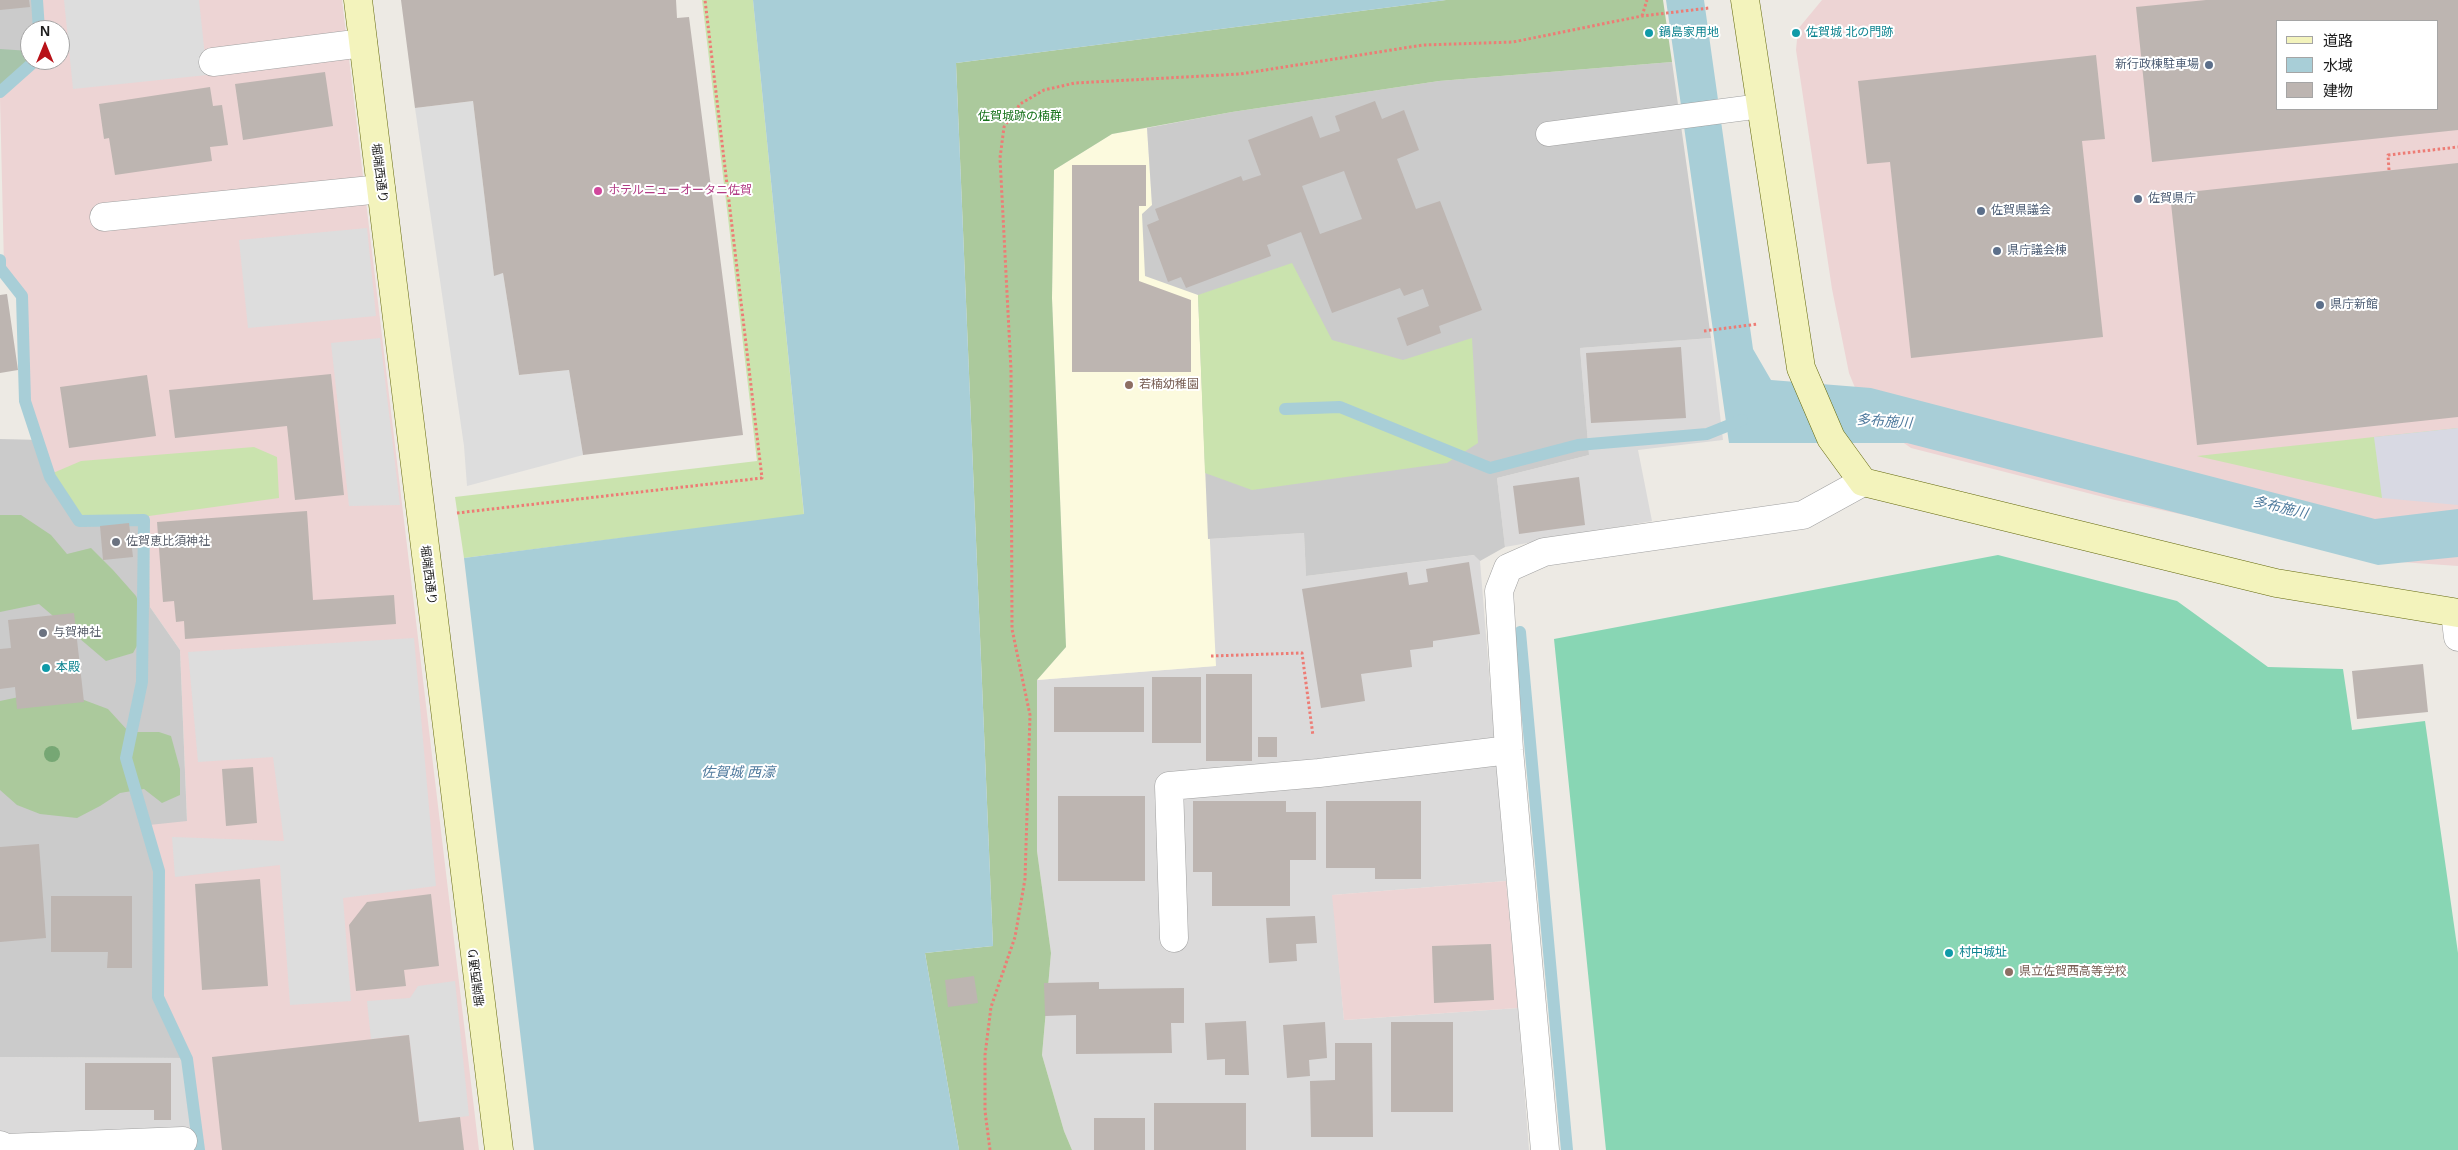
<!DOCTYPE html>
<html>
<head>
<meta charset="utf-8">
<style>
	body { margin:0 }
	#map { position:relative; width:2458px; height:1150px; overflow:hidden; background:#edeae4; font-family:Helvetica,"Noto Sans JP",sans-serif }
	canvas { display:block }
	.legend { position:absolute; left:2276px; top:20px; width:162px; height:90px; box-sizing:border-box; background:#fff; border:1px solid #a5a5a5; margin:0; padding:6px 9px; list-style:none; font-size:15px; color:#1d1d1d }
	.legend li { display:flex; align-items:center; gap:10px; height:25px }
	.legend b { width:25px; border:1px solid #a5a5a5 }
	.north { position:absolute; left:20px; top:20px; width:50px; height:50px; box-sizing:border-box; background:#fff; border:1px solid #a5a5a5; border-radius:50%; rotate:0deg; font-size:14px; font-weight:700; line-height:20px; text-align:center; color:#1d1d1d }
	.north::after { content:''; display:block; margin:auto; width:18px; height:22px; background:#b81219; clip-path:polygon(50% 0,100% 100%,50% 72%,0 100%) }
</style>
</head>
<body>
<div id="map">
<canvas width="2458" height="1150"></canvas>
<ul class="legend">
<li><b style="height:6px;background:#f3f3bc"></b>道路</li>
<li><b style="height:14px;background:#a8ced7"></b>水域</li>
<li><b style="height:14px;background:#bdb5b1"></b>建物</li>
</ul>
<div class="north">N</div>
</div>
<script>
const g = document.querySelector('canvas').getContext('2d');
g.lineJoin = 'round';
function fillPath(path, color) {
  g.fillStyle = color;
  g.fill(path, 'evenodd');
}
function shape(rows) {
  const path = new Path2D();
  for (const r of rows) {
    path.moveTo(r[0], r[1]);
    for (let i = 2; i < r.length; i += 2) path.lineTo(r[i], r[i + 1]);
  }
  return path;
}
function trace(path, color, width, dash) {
  g.strokeStyle = color;
  g.lineWidth = width;
  g.lineCap = dash ? 'butt' : 'round';
  g.setLineDash(dash || []);
  g.stroke(path);
}
function drawText(font, color, halo, rows, align = 'center') {
  g.font = font + ' Helvetica,"Noto Sans JP",sans-serif';
  g.lineWidth = 4;
  g.setLineDash([]);
  g.textBaseline = 'middle';
  g.strokeStyle = halo;
  g.fillStyle = color;
  for (const [text, x, y, turn = 0] of rows) {
    g.save();
    g.translate(x, y);
    g.rotate((+turn || 0) * Math.PI / 180);
    g.textAlign = isNaN(turn) ? turn : align;
    if (halo) g.strokeText(text, 0, 0);
    g.fillText(text, 0, 0);
    g.restore();
  }
}
fillPath(shape([
	[1711,338,1723,440,1638,450,1652,521,1505,547,1497,478,1589,455,1580,348],
	[1304,533,1306,576,1475,555,1480,561,1506,881,1333,895,1344,1020,1518,1008,1529,1150,1072,1150,1064,1131,1042,1055,1051,953,1037,851,1037,680,1215,666,1208,539],
	[0,1057,183,1058,193,1150,0,1150]
]), '#dbdada');
fillPath(shape([
	[42,0,342,0,479,1150,203,1150,190,1058,162,999,162,869,149,824,187,820,180,650,150,607,149,516,53,473,29,405,23,293,4,266,0,97,41,60,60,60,60,30,43,30],
	[1822,0,2458,0,2458,566,2401,562,2115,500,1911,448,1888,432,1858,395,1849,373,1832,289,1796,50,1798,29],
	[2277,21,2437,21,2437,109,2277,109],
	[1506,881,1518,1008,1344,1020,1332,895]
]), '#edd4d4');
fillPath(shape([
	[1147,128,1152,205,1198,295,1216,666,1037,680,1066,647,1052,298,1054,170,1112,134]
]), '#fcfade');
fillPath(shape([
	[0,0,42,0,43,30,30,30,30,60,41,60,40,62,0,97],
	[1672,62,1711,338,1580,348,1589,455,1497,478,1505,547,1480,561,1474,555,1306,576,1304,533,1208,539,1198,295,1145,276,1142,214,1152,205,1147,128,1232,112,1439,81],
	[0,439,42,440,53,473,82,518,149,516,150,607,180,650,187,821,149,825,162,869,162,999,190,1058,0,1057]
]), '#cbcbcb');
fillPath(shape([
	[702,0,753,0,804,515,464,558,455,497,757,461],
	[1292,263,1332,340,1403,360,1472,338,1478,443,1447,463,1252,490,1205,473,1198,295],
	[2458,428,2397,464,2382,498,2197,456],
	[254,447,277,457,279,498,149,516,82,518,53,473,81,461]
]), '#cae3ae');
fillPath(shape([
	[1446,0,1663,0,1672,62,1439,81,1232,112,1112,134,1054,170,1052,298,1066,647,1037,680,1037,851,1051,953,1042,1055,1064,1131,1072,1150,959,1150,925,953,993,946,956,63],
	[0,515,21,515,51,535,67,554,91,548,113,570,136,596,148,626,133,653,106,661,39,604,0,612],
	[38,693,68,694,108,709,129,732,159,732,171,736,180,769,180,795,162,803,144,789,120,793,100,806,77,818,40,814,17,805,0,790,0,701]
]), '#abc99c');
fillPath(shape([
	[0,49,30,51,30,60,41,60,0,97]
]), '#a7c4aa');
fillPath(shape([
	[1998,555,2177,601,2268,667,2343,669,2352,730,2425,721,2458,953,2458,1150,1606,1150,1554,639]
]), '#88d6b4');
fillPath(shape([
	[64,0,199,0,207,75,73,89],
	[473,101,494,275,503,273,519,375,569,370,583,455,467,486,464,446,415,108],
	[367,228,376,316,248,328,239,240],
	[380,338,400,505,349,506,331,343],
	[414,638,436,886,343,898,351,1001,290,1005,280,865,175,877,172,837,284,841,273,757,198,762,188,652],
	[455,981,469,1116,419,1122,409,1035,371,1039,367,1001,410,998,418,986]
]), '#ddd');
fillPath(shape([
	[2458,428,2458,505,2382,498,2374,437]
]), '#d8d9e3');
fillPath(shape([
	[753,0,1446,0,956,63,993,946,925,953,959,1150,534,1150,464,558,804,514],
	[1666,0,1704,0,1753,349,1771,380,1871,388,2375,519,2458,509,2458,557,2378,565,1907,443,1729,443]
]), '#a8ced7');
trace(shape([
	[37,0,39,30],
	[0,92,36,60],
	[0,260,0,268,22,296,25,401,50,477,79,521,144,520,142,682,126,758,159,871,158,997,187,1059,199,1150],
	[1285,409,1340,407,1490,468,1578,445,1707,434,1742,420],
	[1520,632,1567,1150]
]), '#a8ced7', 12);
fillPath(shape([
	[0,0,29,0,30,7,0,10],
	[401,0,676,0,677,18,689,17,743,435,583,455,569,370,519,375,503,273,494,276,473,101,415,108],
	[2206,0,2458,0,2458,130,2152,162,2136,7],
	[2277,21,2437,21,2437,109,2277,109],
	[2096,55,2105,139,2082,141,2103,337,1911,358,1890,162,1867,164,1858,81],
	[325,72,333,126,243,140,235,84],
	[210,87,213,106,222,105,228,145,210,147,212,161,115,175,109,138,104,139,99,104],
	[1375,101,1382,119,1404,110,1419,150,1397,159,1416,209,1440,201,1482,310,1439,326,1441,333,1407,346,1397,318,1429,306,1423,289,1404,296,1400,288,1332,313,1301,232,1267,245,1271,256,1186,288,1181,277,1168,282,1147,225,1159,220,1155,209,1241,176,1243,181,1261,175,1248,140,1312,116,1320,138,1340,131,1335,116],
	[1344,171,1362,219,1320,234,1302,186],
	[2458,163,2458,417,2197,445,2170,194],
	[1072,165,1146,165,1146,206,1139,206,1139,281,1191,300,1191,372,1072,372],
	[7,294,18,370,0,373,0,295],
	[1681,347,1686,418,1591,423,1586,353],
	[331,374,344,495,295,500,287,426,175,438,169,390],
	[147,375,156,436,69,448,60,387],
	[1579,477,1585,525,1519,534,1513,486],
	[307,511,313,600,394,595,396,624,185,639,184,621,176,622,174,601,163,602,157,522],
	[129,523,133,557,103,560,100,526],
	[1469,562,1480,634,1433,641,1433,647,1410,650,1412,667,1361,674,1365,701,1321,708,1302,589,1407,572,1409,585,1428,582,1426,569],
	[74,613,84,702,17,709,15,687,0,689,0,649,11,648,8,620],
	[2423,664,2428,712,2357,719,2352,671],
	[1206,674,1252,674,1252,761,1206,761],
	[1152,677,1201,677,1201,743,1152,743],
	[1054,687,1144,687,1144,732,1054,732],
	[1258,737,1277,737,1277,757,1258,757],
	[253,767,257,823,226,826,222,769],
	[1058,796,1145,796,1145,881,1058,881],
	[1193,801,1286,801,1286,812,1316,812,1316,860,1290,860,1290,906,1212,906,1212,872,1193,872],
	[1326,801,1421,801,1421,879,1375,879,1375,868,1326,868],
	[39,844,46,938,0,942,0,847],
	[260,879,268,986,202,990,195,884],
	[431,894,439,966,404,970,406,986,356,991,349,925,367,902],
	[51,896,132,896,132,968,107,968,108,952,51,952],
	[1315,916,1317,943,1296,944,1297,961,1269,963,1266,918],
	[1491,944,1494,1000,1434,1003,1432,946],
	[974,976,978,1003,948,1007,945,980],
	[1099,982,1099,989,1184,988,1184,1023,1171,1023,1172,1053,1076,1054,1076,1015,1045,1016,1044,983],
	[1246,1021,1249,1075,1225,1075,1225,1059,1207,1060,1205,1023],
	[1325,1022,1327,1058,1309,1060,1310,1076,1287,1078,1283,1025],
	[1391,1022,1453,1022,1453,1112,1391,1112],
	[409,1035,419,1122,460,1117,464,1150,222,1150,212,1057],
	[1335,1043,1372,1043,1373,1137,1311,1137,1310,1081,1335,1080],
	[85,1063,171,1063,171,1120,154,1120,154,1110,85,1110],
	[1154,1103,1246,1103,1246,1150,1154,1150],
	[1094,1118,1145,1118,1145,1150,1094,1150]
]), '#bdb5b1');
const lane = shape([
	[1548,134,1761,106]
]);
const street = shape([
	[213,62,363,43],
	[104,217,381,189],
	[2455,613,2458,637],
	[1174,938,1169,786,1319,773,1509,750],
	[0,1145,6,1148,183,1141],
	[1545,1150,1509,750,1499,591,1508,568,1544,552,1803,515,1863,482]
]);
const secondary = shape([
	[358,0,499,1150],
	[1745,0,1801,368,1831,438,1863,482,2276,583,2458,613]
]);
trace(lane, '#a1a1a1', 25);
trace(street, '#a1a1a1', 29);
trace(secondary, '#64690e', 29);
trace(shape([
	[1642,16,1647,0],
	[2389,170,2388,155,2458,147],
	[1704,331,1758,324],
	[457,513,762,478,705,0],
	[1211,656,1302,653,1313,736],
	[990,1150,985,1111,985,1055,991,1007,1015,937,1025,879,1030,715,1012,629,1011,370,1000,158,1004,127,1020,104,1044,90,1075,83,1240,74,1423,45,1513,42,1642,16,1709,8]
]), '#ed7c75', 3, [2.5, 2.5]);
trace(lane, '#fff', 24);
trace(street, '#fff', 28);
trace(secondary, '#f3f3bc', 28);
g.fillStyle = '#76a774';
for (const [x, y] of [
	[52,754]
]) {
  g.beginPath();
  g.arc(x, y, 8, 0, 2 * Math.PI);
  g.fill();
}
for (const [x, y, r, color] of [
	[1649,33,5,"#0f9aa8"],
	[1796,33,5,"#0f9aa8"],
	[2209,65,5,"#5c6f8a"],
	[598,191,5,"#d1479c"],
	[2138,199,5,"#5c6f8a"],
	[1981,211,5,"#5c6f8a"],
	[1997,251,5,"#5c6f8a"],
	[2320,305,5,"#5c6f8a"],
	[1129,385,5,"#8d6e63"],
	[116,542,5,"#6b7280"],
	[43,633,5,"#6b7280"],
	[46,668,5,"#0f9aa8"],
	[1949,953,5,"#0f9aa8"],
	[2009,972,5,"#8d6e63"]
]) {
  const dot = new Path2D();
  dot.arc(x, y, r, 0, 2 * Math.PI);
  g.fillStyle = color;
  g.fill(dot);
  trace(dot, '#fff', 2);
}
drawText('12px', '#0d838f', '#fff', [
	["鍋島家用地",1659,33],
	["佐賀城 北の門跡",1806,33],
	["本殿",56,668],
	["村中城址",1959,953]
], 'left');
drawText('12px', '#4e5e75', '#fff', [
	["新行政棟駐車場",2199,65,"right"],
	["佐賀県庁",2148,199],
	["佐賀県議会",1991,211],
	["県庁議会棟",2007,251],
	["県庁新館",2330,305]
], 'left');
drawText('12px', '#157119', '#fff', [
	["佐賀城跡の楠群",1020,117]
]);
drawText('12px', '#1d1d1d', '#fff', [
	["堀端西通り",379,173,83],
	["堀端西通り",428,575,83],
	["堀端西通り",477,977,-97]
]);
drawText('12px', '#b23c85', '#fff', [
	["ホテルニューオータニ佐賀",608,191]
], 'left');
drawText('12px', '#785e54', '#fff', [
	["若楠幼稚園",1139,385],
	["県立佐賀西高等学校",2019,972]
], 'left');
drawText('12px', '#5b616d', '#fff', [
	["佐賀恵比須神社",126,542],
	["与賀神社",53,633]
], 'left');
drawText('italic 14px', '#4f7a9d', '#fff', [
	["多布施川",1884,422,4],
	["多布施川",2280,508,13],
	["佐賀城 西濠",738,773]
]);
</script>
</body>
</html>
